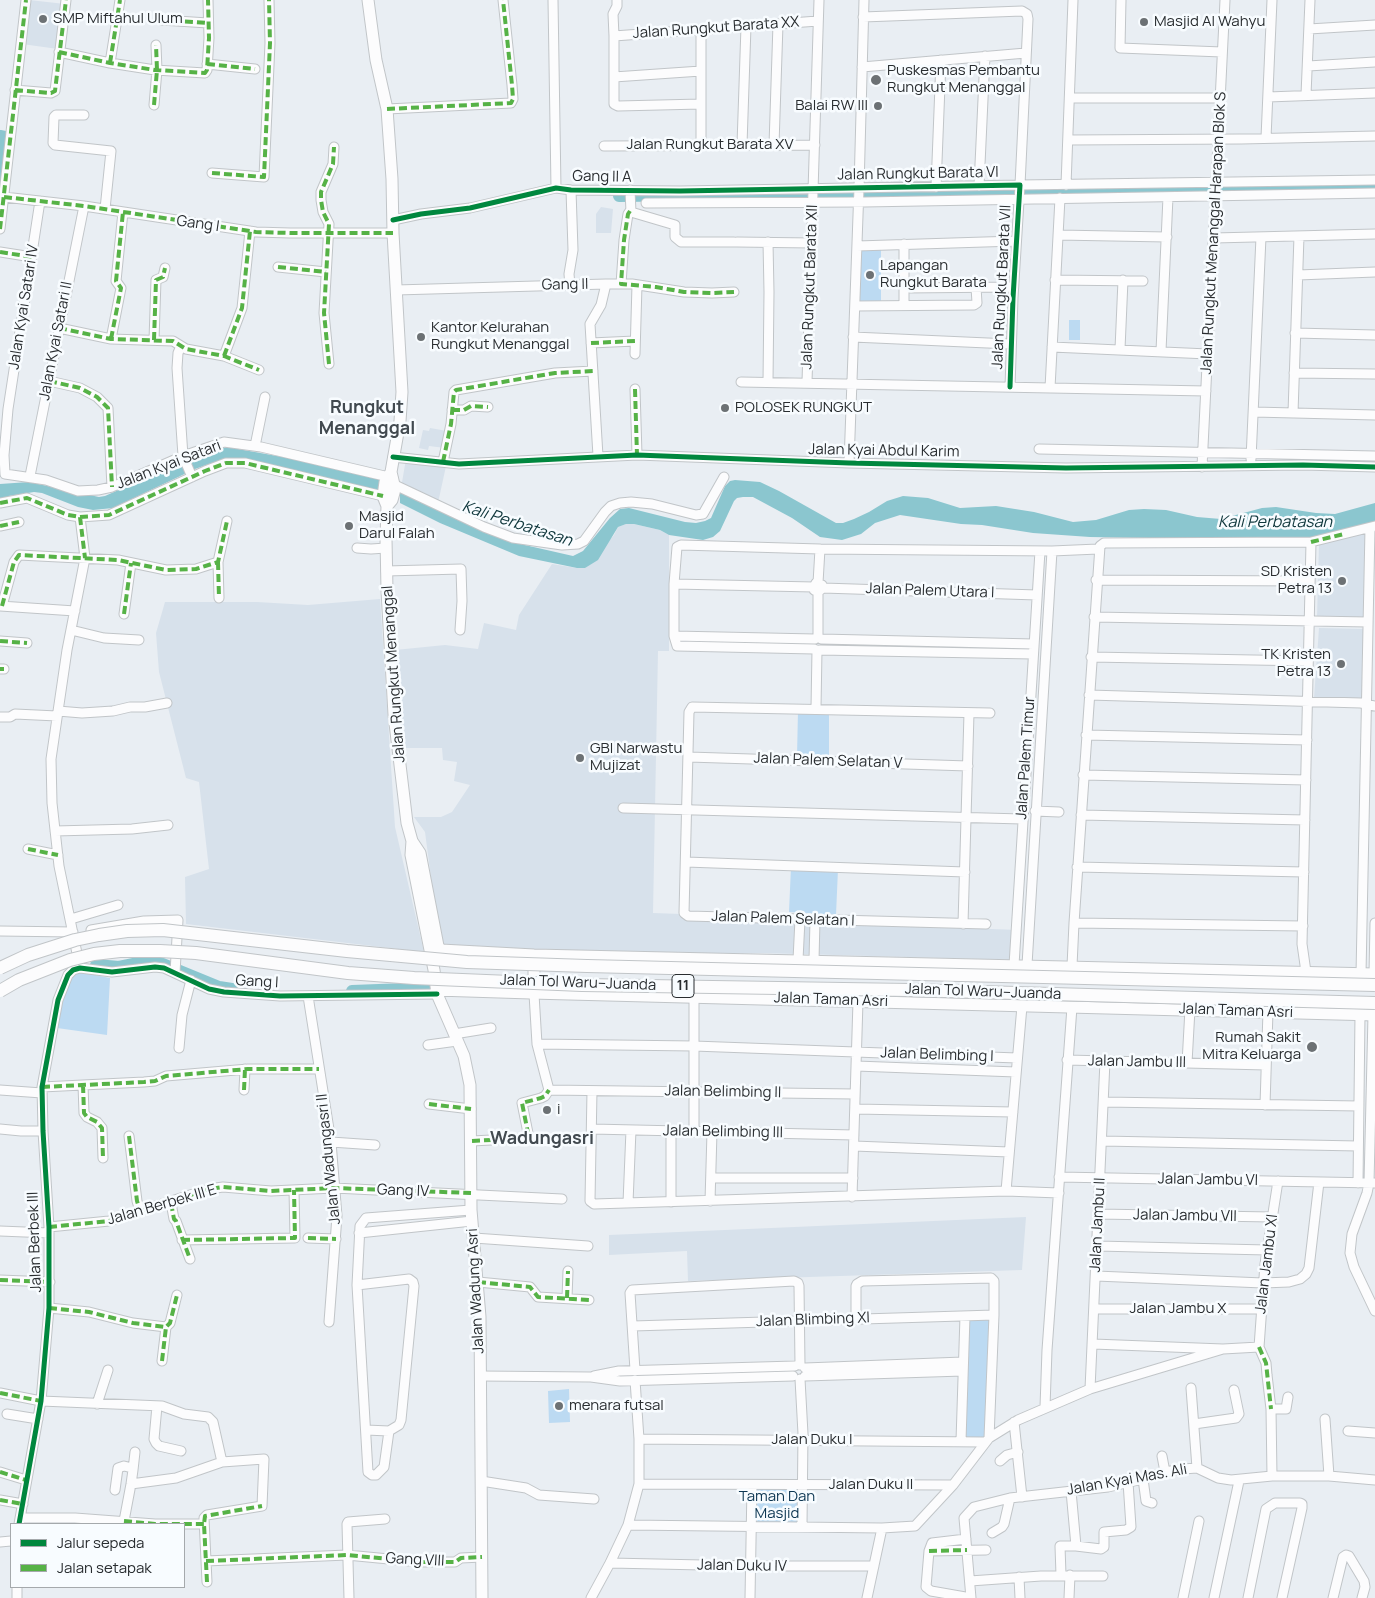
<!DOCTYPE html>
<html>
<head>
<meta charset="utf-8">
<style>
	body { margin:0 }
	#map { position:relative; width:1375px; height:1598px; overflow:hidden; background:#e9eef3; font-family:Manrope,sans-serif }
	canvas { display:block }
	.legend { position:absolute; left:10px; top:1523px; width:175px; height:65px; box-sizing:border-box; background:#f8fcff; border:1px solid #a5a9ac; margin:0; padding:6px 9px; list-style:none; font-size:15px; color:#292d30 }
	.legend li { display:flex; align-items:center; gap:10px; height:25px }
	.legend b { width:25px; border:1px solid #a5a9ac }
</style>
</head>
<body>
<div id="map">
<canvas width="1375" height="1598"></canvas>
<ul class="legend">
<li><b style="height:6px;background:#00873e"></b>Jalur sepeda</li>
<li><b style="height:6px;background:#56b246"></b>Jalan setapak</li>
</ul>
</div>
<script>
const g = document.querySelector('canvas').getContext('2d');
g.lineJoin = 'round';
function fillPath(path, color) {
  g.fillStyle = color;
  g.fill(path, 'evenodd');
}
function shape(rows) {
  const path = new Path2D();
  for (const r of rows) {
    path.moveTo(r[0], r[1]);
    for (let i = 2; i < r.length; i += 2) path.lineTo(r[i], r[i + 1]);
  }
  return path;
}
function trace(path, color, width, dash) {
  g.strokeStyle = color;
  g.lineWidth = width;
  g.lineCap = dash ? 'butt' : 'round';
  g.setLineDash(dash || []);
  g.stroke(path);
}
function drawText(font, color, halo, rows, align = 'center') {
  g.font = font + ' Manrope,sans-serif';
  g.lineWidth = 5;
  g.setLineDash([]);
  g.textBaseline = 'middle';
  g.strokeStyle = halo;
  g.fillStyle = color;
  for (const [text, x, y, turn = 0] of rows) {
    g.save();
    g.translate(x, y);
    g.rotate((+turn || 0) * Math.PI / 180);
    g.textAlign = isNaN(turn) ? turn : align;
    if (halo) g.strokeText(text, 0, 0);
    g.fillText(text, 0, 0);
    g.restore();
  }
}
fillPath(shape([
	[29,0,65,4,58,49,22,44],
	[601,207,613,209,611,233,596,233,596,214],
	[430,428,447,431,445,448,429,446,428,450,419,448,423,430,429,431],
	[406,459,446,466,438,503,401,488],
	[626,524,634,524,660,530,669,535,669,651,658,651,653,913,681,914,682,918,1019,930,1018,960,761,953,441,954,425,832,414,817,441,817,452,812,470,785,454,781,457,762,443,760,442,748,404,748,395,650,445,645,478,649,484,623,516,630,519,615,552,564,577,568,585,568,614,535,618,527],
	[1367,531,1365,621,1317,618,1319,544],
	[380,599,395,827,424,952,186,924,185,877,209,869,199,782,186,778,159,672,156,633,165,602,257,602,308,605],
	[1319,628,1366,629,1364,699,1314,698],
	[1026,1217,1022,1270,688,1281,687,1251,609,1255,609,1235]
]), '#d7e1eb');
fillPath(shape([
	[859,248,881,248,881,303,859,303],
	[1069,320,1080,320,1080,340,1069,340],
	[798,711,829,715,829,755,797,756],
	[791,867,838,869,836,915,789,912],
	[80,972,110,978,107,1035,57,1028,63,989,73,974],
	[991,1317,986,1439,974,1440,963,1436,967,1318],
	[569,1389,570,1422,549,1423,548,1391],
	[753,1488,801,1488,800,1524,753,1525]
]), '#bcdaf2');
fillPath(shape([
	[227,447,327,465,380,479,378,491,235,458,212,463,195,469,113,508,93,510,78,507,42,493,34,492,9,496,0,501,0,484,29,482,99,497,105,496,188,459],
	[735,480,760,482,779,491,836,523,843,523,854,519,869,512,887,501,903,496,928,498,960,508,996,506,1034,512,1073,522,1096,520,1129,510,1144,509,1166,510,1197,517,1221,519,1262,508,1276,507,1316,513,1335,514,1375,503,1375,523,1310,539,1210,539,1090,537,1033,533,982,525,961,524,900,515,875,523,861,534,842,540,820,537,792,518,753,497,743,497,737,498,734,501,720,531,713,537,703,540,669,535,660,530,634,524,626,524,618,527,598,560,585,568,577,568,519,556,440,523,400,503,400,492,475,527,516,543,573,556,583,551,610,518,620,509,629,508,685,522,696,523,705,521,711,518,725,486,730,481]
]), '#8bc6cf');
trace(shape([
	[0,136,5,137,2,177],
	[619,196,1375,187],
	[96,965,119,967,153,960,219,987,232,989],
	[352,991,432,988]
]), '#8bc6cf', 12);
const minor = shape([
	[553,0,556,188],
	[1121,0,1120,48,1222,52],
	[863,17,1022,11,1027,14,1028,19,1020,185,1375,180],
	[161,20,208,23],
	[701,29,701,145],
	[1309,29,1375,25],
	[614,36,613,14,617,6,617,0],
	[59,52,110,63,155,70,205,73,207,70,209,38,208,0],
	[110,63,120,0],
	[207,64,255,69],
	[1308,66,1375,62],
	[862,67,1026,53],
	[701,71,614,77,614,104,618,106,701,104],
	[614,77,614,36,818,21],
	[15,90,51,93,55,91,66,0],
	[1306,95,1310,0],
	[1268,97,1375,93],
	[1070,98,1220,98],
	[154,105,157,70,156,45],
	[387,109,511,103,513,99,512,85,503,0],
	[84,115,56,115,54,117,53,143,55,145,111,151,105,209],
	[1266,138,1272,0],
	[1068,140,1241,139,1375,136],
	[742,145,746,26],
	[774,145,778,24],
	[604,146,815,145],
	[212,173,264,177,270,43,269,0],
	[1066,185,1073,0],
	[979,186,985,56],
	[936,187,941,60],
	[630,190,631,212,675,225,675,237,681,242,734,242],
	[4,197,84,206,256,232,290,233,393,233],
	[40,201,8,409,4,455,5,474,46,480,78,491,98,490,112,487,183,456,224,442,261,447,393,478],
	[646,203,864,202,1375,193],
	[393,220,421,214,470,208,556,188,571,190,680,191,1020,185,1013,298,1010,387],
	[0,229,26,0],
	[1058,235,1167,237],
	[1214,238,1375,234],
	[737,242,812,243],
	[857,246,1016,241],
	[0,252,32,257],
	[278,267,326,272],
	[1298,275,1375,272],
	[1055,280,1143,281],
	[621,284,624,240,628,214,630,211],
	[570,285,569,274,573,250,571,190],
	[904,288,1013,287],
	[396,290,606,284,632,284,684,292,712,293,734,292],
	[904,305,904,244],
	[855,306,974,305,977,303,976,287],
	[59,328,111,339,173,341,186,349,224,356,259,370],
	[1295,333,1375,335],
	[853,337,1010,344],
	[111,339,121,288,116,281,123,212],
	[154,340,156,280,163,277,165,268],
	[591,343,635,341],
	[181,346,178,353,177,368,183,456,192,477],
	[1052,347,1208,354],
	[1120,349,1123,280],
	[1161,351,1168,197],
	[635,354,637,285],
	[224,356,242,308,250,231],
	[329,364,324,313,329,224,323,212,321,200,321,192,333,164,334,147],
	[1294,373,1375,374],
	[49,381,80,388,97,397,108,408,112,487],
	[741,382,1206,391],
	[768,382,769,292,768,242],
	[807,382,819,0],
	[1050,388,1060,198],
	[635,389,637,455],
	[452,410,464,410,471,406,488,407],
	[1254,412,1375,415],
	[1293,413,1299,236],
	[255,446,265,397],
	[1039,449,1375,456],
	[598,456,590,324,601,305,606,284],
	[393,457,459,464,637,455,849,463,1066,468,1303,465,1375,467],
	[1251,459,1261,237],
	[443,462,451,424,454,392,456,390,555,373,593,371],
	[849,463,859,188,864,0],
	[1202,467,1225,0],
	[30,476,84,206],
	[395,485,484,527,513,538,562,545,578,544,584,541,605,512,611,506,620,503,631,502,652,504,696,515,703,514,724,477],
	[0,503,27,498,68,515,80,517,109,515,205,471,226,463,245,463,383,496],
	[0,526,19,522],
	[357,548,371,549,386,548],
	[218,562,219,598],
	[386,571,461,569,462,601,460,630],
	[1096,580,1310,581],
	[818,583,820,549],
	[674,584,814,587,816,583,818,583,822,585,823,588,818,592,814,590,814,587],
	[823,588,1037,595],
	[0,606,75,611],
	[2,606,14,562,19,555,118,560,166,570,196,569,218,562,227,521],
	[124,614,131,563],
	[1094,617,1368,622],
	[71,630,104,638,139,640],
	[674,636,815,639],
	[818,638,818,592],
	[821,639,1034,644],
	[0,641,27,643],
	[814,649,677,646,674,636,674,584,677,547,681,545,820,549,1052,551,1098,549],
	[820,650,1033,654],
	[1091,657,1308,661],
	[0,669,4,669],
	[1089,695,1361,703,1375,706],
	[816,708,817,650],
	[58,711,82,713,113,711,130,707,145,707,167,703],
	[0,717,10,717,15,714,57,716],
	[1086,735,1307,740],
	[689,757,968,766],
	[1083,775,1306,780],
	[623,808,1022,819],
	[1035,811,1059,812],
	[1081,815,1305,820],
	[55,831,132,829,168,825],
	[28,849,58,855],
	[686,862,965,872],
	[1077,867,1304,872],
	[71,919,118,905],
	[1074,923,1303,926],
	[963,924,969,713],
	[986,924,688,916,684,913,689,712,692,707,990,713],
	[91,930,144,921,178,920,175,973],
	[0,931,73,932],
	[798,960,800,919],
	[814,960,815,920],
	[79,963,59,866,52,803,51,759,67,650,85,558,80,517],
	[1014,965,1040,551],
	[1027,965,1052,551],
	[1072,966,1074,923,1100,546,1104,543,1311,542,1375,526],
	[1306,972,1302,944,1311,542],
	[1361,974,1370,528],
	[1374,974,1375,923],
	[534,994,537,1044,549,1090],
	[308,996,331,1142,337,1216,329,1322],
	[1373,1015,1369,1183,1367,1193,1352,1234,1350,1253,1354,1267,1375,1311],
	[454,1034,491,1028],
	[537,1044,694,1046,1017,1058],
	[428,1045,457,1041],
	[179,1048,182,1015,191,980],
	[1067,1060,1266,1065],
	[1187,1063,1190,1009],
	[856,1066,1016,1072],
	[83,1085,84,1113,87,1117,97,1122,102,1128,103,1158],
	[42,1087,144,1082,155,1081,166,1076,248,1069,319,1069],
	[0,1090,42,1093],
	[244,1090,245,1069],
	[549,1090,855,1094],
	[592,1091,590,1201,594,1204,1006,1191,1059,1193],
	[1104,1102,1359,1106],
	[429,1104,471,1109],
	[1265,1105,1268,1011],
	[855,1109,1013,1112],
	[0,1129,21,1131,43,1131],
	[592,1129,854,1135],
	[694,1132,694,997],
	[129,1136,137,1201,140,1211],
	[472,1141,529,1138,522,1103,541,1098,545,1096,549,1090],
	[1102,1141,1358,1146],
	[331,1142,375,1145],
	[854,1146,1009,1152],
	[1059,1177,1375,1183],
	[711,1178,853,1178],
	[1358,1183,1360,1015],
	[1006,1191,1022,1006],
	[852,1197,858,1001],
	[710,1201,712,1132],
	[671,1202,671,1131],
	[171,1203,174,1219,176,1221,190,1259],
	[628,1203,631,1130],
	[1098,1214,1272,1217],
	[49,1227,109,1221,209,1189,223,1187,271,1191,334,1188,562,1199],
	[0,1231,49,1233],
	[359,1233,472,1221],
	[308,1238,336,1239],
	[474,1238,588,1246],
	[182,1240,295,1238,294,1190],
	[1097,1246,1267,1250],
	[1096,1276,1263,1283,1289,1282,1300,1279,1306,1274,1309,1268,1319,1182],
	[0,1280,50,1282],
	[478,1282,530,1287,538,1297,589,1300],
	[357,1285,409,1279,413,1282,414,1286,401,1420,399,1425,389,1431,366,1430],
	[567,1298,568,1271],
	[49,1308,89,1312,133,1323,166,1327,170,1323,177,1295],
	[1094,1309,1261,1309],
	[856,1319,856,1286,857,1284,862,1281,991,1278,994,1281,994,1315,989,1438],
	[633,1326,994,1315],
	[1093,1344,1223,1349,1259,1347],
	[1259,1347,1265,1264,1278,1181],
	[1259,1347,1266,1363,1267,1375,1271,1409,1272,1476],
	[162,1361,166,1327],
	[805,1368,963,1362],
	[635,1370,630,1293,632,1290,794,1281,798,1283,799,1286,800,1365],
	[480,1376,591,1377,620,1381,793,1376],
	[594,1376,619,1371,795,1366],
	[805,1376,963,1371],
	[800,1379,803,1434,802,1526],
	[1191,1388,1197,1468],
	[1090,1389,1105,1061],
	[0,1393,41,1401,162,1406,184,1414,208,1417,213,1422,222,1462],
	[97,1404,108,1370],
	[157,1406,154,1439,156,1443,159,1446,181,1451],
	[1045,1407,1047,1350,1072,1007],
	[1271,1409,1286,1409,1288,1397],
	[7,1414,38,1419],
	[1325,1419,1329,1476],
	[1014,1422,1022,1497],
	[1194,1424,1236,1418,1239,1414,1234,1390],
	[389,1431,384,1467,376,1475,372,1475,368,1472,357,1285,360,1226,366,1218,471,1210],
	[1348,1431,1375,1433],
	[639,1439,984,1442],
	[961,1441,965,1316],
	[1162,1456,1165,1472],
	[1000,1461,1007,1455,1018,1452],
	[133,1470,135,1452],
	[0,1472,26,1480],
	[1143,1479,1146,1501,1152,1503],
	[481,1481,526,1488,539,1495,594,1499],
	[131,1484,176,1478,222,1462,264,1459,262,1506,207,1515,204,1518,207,1582],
	[639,1484,953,1485],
	[115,1490,118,1468,124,1466,132,1468,133,1470,131,1484,124,1521],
	[1071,1491,1076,1546,1101,1549,1104,1547,1104,1532,1126,1530,1131,1527,1128,1482],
	[0,1500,23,1504],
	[20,1518,75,1518,155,1524,204,1524],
	[19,1524,41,1401,49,1308,49,1227,43,1131,42,1087,58,1000,68,975,73,970,80,968,112,972,155,967,164,968,209,989,224,992,280,996,437,994],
	[628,1525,882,1528,915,1526,953,1485,989,1438,1018,1420,1090,1389,1223,1349],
	[992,1533,1002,1527,1004,1524,1010,1498],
	[966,1539,932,1543,929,1551,926,1587,931,1591,971,1598],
	[0,1542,11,1541],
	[929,1551,986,1550],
	[206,1561,347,1555,420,1562,455,1562,461,1558,482,1557],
	[610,1563,750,1566,874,1566],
	[1061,1575,1060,1546,1076,1546],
	[1019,1577,1020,1598],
	[970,1581,1041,1576,1103,1576],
	[17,1587,17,1598],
	[349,1598,347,1524,348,1522,385,1519],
	[591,1598,610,1563,628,1525,639,1484,639,1439,635,1380],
	[750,1598,752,1485],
	[867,1598,882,1528],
	[971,1598,964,1518,974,1507,1010,1498,1108,1487,1143,1479,1165,1472,1183,1469,1197,1468,1218,1478,1231,1480,1272,1476,1329,1476,1375,1480],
	[1069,1598,1070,1575],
	[1183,1598,1199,1521],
	[1214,1598,1239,1481],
	[1248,1598,1266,1509,1275,1503,1300,1503,1302,1504,1302,1508,1282,1598],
	[1333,1598,1343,1557,1346,1555,1349,1556,1364,1581,1365,1587,1362,1598]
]);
const major = shape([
	[368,0,376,60,387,109,392,179,393,233,402,392,400,421,391,472,395,489,392,500,387,506,386,539,387,590,394,715,407,823,412,841,411,855,434,970,437,994,464,1056,470,1085,471,1210,480,1317,482,1598],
	[387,506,383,496,385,482,391,472],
	[412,841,420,853,438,946,441,950,439,957],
	[441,950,534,955,1375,974],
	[534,955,534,992],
	[436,990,531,993,1375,1015]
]);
trace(minor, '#c1c5c8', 11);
trace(major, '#c1c5c8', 13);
trace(minor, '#fcfcfd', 9);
trace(major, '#fcfcfd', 11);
const highwayBridge = shape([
	[0,968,28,955,75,940,99,935,127,931,163,930,347,951,467,962,587,966,1375,985],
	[0,991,19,980,70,960,94,954,120,951,160,951,196,953,348,973,414,978,582,985,909,990,1375,1003]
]);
trace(highwayBridge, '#c1c5c8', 14, []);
trace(highwayBridge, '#fcfcfd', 12);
trace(shape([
	[161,20,208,23],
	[59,52,110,63,155,70,205,73,207,70,209,38,208,0],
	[110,63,120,0],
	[207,64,255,69],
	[15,90,51,93,55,91,66,0],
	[154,105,157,70,156,45],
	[387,109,511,103,513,99,512,85,503,0],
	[212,173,264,177,270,43,269,0],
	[4,197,84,206,256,232,290,233,393,233],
	[630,211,628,214,624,240,621,284,656,287,684,292,712,293,734,292],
	[0,229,26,0],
	[0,252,32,257],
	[278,267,326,272],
	[59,328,111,339,173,341,186,349,224,356,259,370],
	[111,339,121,288,116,281,123,212],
	[154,340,156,280,163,277,165,268],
	[591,343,635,341],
	[224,356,242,308,250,231],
	[329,364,324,313,329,224,323,212,321,200,321,192,333,164,334,147],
	[49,381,80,388,97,397,108,408,112,487],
	[635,389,637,455],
	[452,410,464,410,471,406,488,407],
	[443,462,451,424,454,392,456,390,555,373,593,371],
	[0,503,27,498,68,515,80,517,109,515,205,471,226,463,245,463,383,496],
	[80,517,85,558],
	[0,526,19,522],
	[1311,542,1344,534],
	[218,562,219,598],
	[2,606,14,562,19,555,118,560,166,570,196,569,218,562,227,521],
	[124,614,131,563],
	[0,641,27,643],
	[0,669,4,669],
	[28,849,58,855],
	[83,1085,84,1113,87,1117,97,1122,102,1128,103,1158],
	[42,1087,144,1082,155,1081,166,1076,248,1069,319,1069],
	[244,1090,245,1069],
	[429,1104,471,1109],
	[129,1136,137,1201,140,1211],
	[472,1141,529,1138,522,1103,541,1098,545,1096,549,1090],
	[171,1203,174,1219,176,1221,190,1259],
	[49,1227,109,1221,209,1189,223,1187,271,1191,334,1188,471,1193],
	[308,1238,336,1239],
	[182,1240,295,1238,294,1190],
	[0,1280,50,1282],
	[478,1282,530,1287,538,1297,589,1300],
	[567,1298,568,1271],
	[49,1308,89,1312,133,1323,166,1327,170,1323,177,1295],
	[1259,1347,1266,1363,1271,1409],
	[162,1361,166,1327],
	[0,1393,41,1401],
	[0,1472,26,1480],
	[0,1500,23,1504],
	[124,1521,155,1524,204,1524],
	[929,1551,967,1550],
	[206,1561,347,1555,420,1562,455,1562,461,1558,482,1557],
	[207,1582,204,1524,205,1516,262,1506]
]), '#56b246', 4, [8, 4]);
trace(shape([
	[393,220,421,214,470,208,556,188,571,190,680,191,1020,185,1013,298,1010,387],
	[393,457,459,464,637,455,849,463,1066,468,1303,465,1375,467],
	[19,1524,41,1401,49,1308,49,1227,43,1131,42,1087,58,1000,68,975,73,970,80,968,112,972,155,967,164,968,209,989,224,992,280,996,437,994]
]), '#00873e', 5);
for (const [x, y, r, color] of [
	[43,19,5,"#6c7174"],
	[1144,22,5,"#6c7174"],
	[876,80,6,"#6c7174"],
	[878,106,5,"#6c7174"],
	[870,275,5,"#6c7174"],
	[421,337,5,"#6c7174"],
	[725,408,5,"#6c7174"],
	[349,526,5,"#6c7174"],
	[1342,581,5,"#6c7174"],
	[1341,664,5,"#6c7174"],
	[580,758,5,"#6c7174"],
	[1312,1047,6,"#6c7174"],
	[547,1110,5,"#6c7174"],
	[559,1406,5,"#6c7174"]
]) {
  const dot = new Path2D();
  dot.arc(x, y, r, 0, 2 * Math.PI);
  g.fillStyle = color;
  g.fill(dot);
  trace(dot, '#f8fcff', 2);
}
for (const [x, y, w] of [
	[683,986,22]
]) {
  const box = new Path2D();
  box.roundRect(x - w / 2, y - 11.5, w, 23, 4);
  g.fillStyle = '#f8fcff';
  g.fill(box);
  trace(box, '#292d30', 1);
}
drawText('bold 14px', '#292d30', null, [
	["11",683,986]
]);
drawText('15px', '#292d30', '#f8fcff', [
	["SMP Miftahul Ulum",53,19],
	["Masjid Al Wahyu",1154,22],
	["Puskesmas Pembantu",887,71],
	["Rungkut Menanggal",887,88],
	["Balai RW III",868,106,"right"],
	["Lapangan",880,266],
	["Rungkut Barata",880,283],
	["Kantor Kelurahan",431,328],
	["Rungkut Menanggal",431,345],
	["POLOSEK RUNGKUT",735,408],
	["Masjid",359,517],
	["Darul Falah",359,534],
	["SD Kristen",1332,572,"right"],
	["Petra 13",1332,589,"right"],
	["TK Kristen",1331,655,"right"],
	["Petra 13",1331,672,"right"],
	["GBI Narwastu",590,749],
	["Mujizat",590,766],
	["Rumah Sakit",1301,1038,"right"],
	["Mitra Keluarga",1301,1055,"right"],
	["i",557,1110],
	["menara futsal",569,1406]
], 'left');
drawText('15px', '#292d30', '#f8fcff', [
	["Jalan Rungkut Barata XX",716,28,-4],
	["Jalan Rungkut Barata XV",710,145],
	["Jalan Rungkut Barata VI",918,174,-1],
	["Gang II A",602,177,1],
	["Gang I",198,224,8],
	["Jalan Rungkut Menanggal Harapan Blok S",1214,233,-87],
	["Gang II",565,285,-1],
	["Jalan Rungkut Barata XII",810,287,-88],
	["Jalan Rungkut Barata VII",1002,287,-87],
	["Jalan Kyai Satari IV",24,307,-81],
	["Jalan Kyai Satari II",56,341,-79],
	["Jalan Kyai Abdul Karim",884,451,1],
	["Jalan Kyai Satari",169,465,-21],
	["Jalan Palem Utara I",930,591,2],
	["Jalan Rungkut Menanggal",394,674,-94],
	["Jalan Palem Timur",1026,758,-86],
	["Jalan Palem Selatan V",828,761,2],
	["Jalan Palem Selatan I",783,919,2],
	["Gang I",257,982,3],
	["Jalan Tol Waru–Juanda",578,983,2],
	["Jalan Tol Waru–Juanda",983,992,2],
	["Jalan Taman Asri",831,1000,2],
	["Jalan Taman Asri",1236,1011,2],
	["Jalan Belimbing I",937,1055,2],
	["Jalan Jambu III",1137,1062,1],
	["Jalan Belimbing II",723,1092,1],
	["Jalan Belimbing III",723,1132,1],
	["Jalan Wadungasri II",329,1159,-96],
	["Jalan Jambu VI",1208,1180,1],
	["Gang IV",403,1191,2],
	["Jalan Berbek III E",162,1205,-16],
	["Jalan Jambu VII",1185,1216,1],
	["Jalan Jambu II",1098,1225,-87],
	["Jalan Berbek III",35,1242,-92],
	["Jalan Jambu XI",1267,1264,-83],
	["Jalan Wadung Asri",476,1291,-93],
	["Jalan Jambu X",1178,1309],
	["Jalan Blimbing XI",813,1320,-2],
	["Jalan Duku I",812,1440],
	["Jalan Kyai Mas. Ali",1127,1480,-10],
	["Jalan Duku II",871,1485],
	["Gang VIII",415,1560,3],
	["Jalan Duku IV",742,1566,1]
]);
drawText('15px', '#0d3652', '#f8fcff', [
	["Taman Dan",777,1497],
	["Masjid",777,1514]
]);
drawText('italic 16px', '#0e363b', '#f8fcff', [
	["Kali Perbatasan",1275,523],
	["Kali Perbatasan",517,524,18]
]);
drawText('bold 18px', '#424a50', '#f8fcff', [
	["Rungkut",367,408],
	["Menanggal",367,429],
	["Wadungasri",542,1139]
]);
</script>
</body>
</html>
